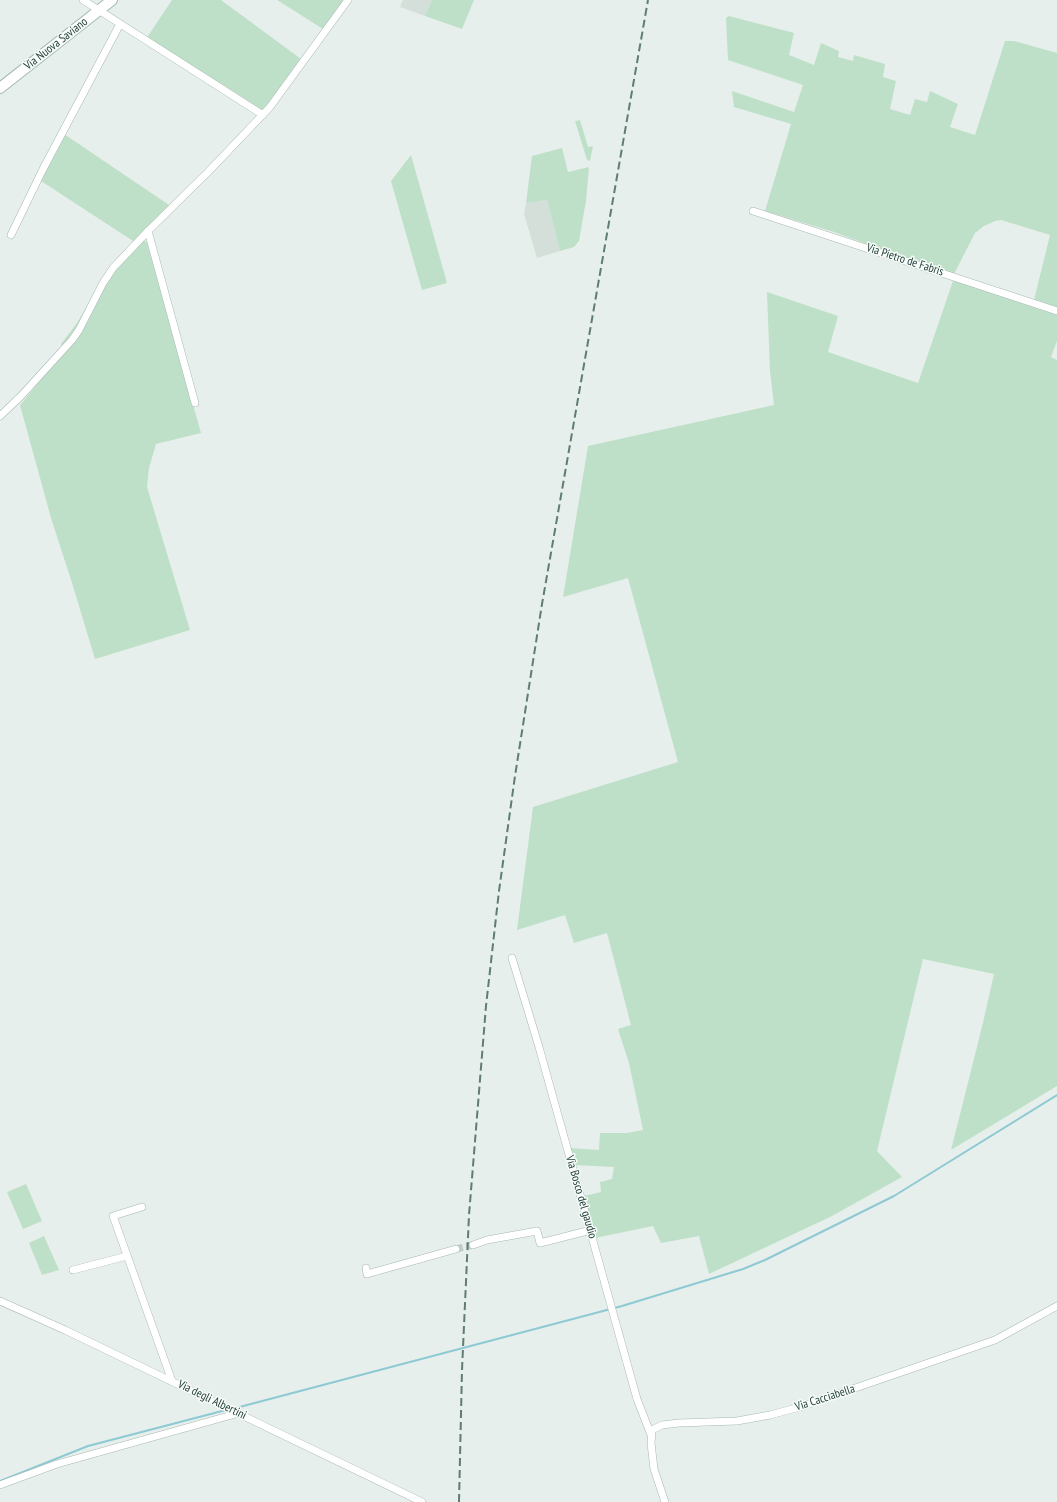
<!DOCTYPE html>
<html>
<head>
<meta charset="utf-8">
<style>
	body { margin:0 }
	canvas { display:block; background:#e6efeb }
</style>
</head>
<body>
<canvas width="1057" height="1502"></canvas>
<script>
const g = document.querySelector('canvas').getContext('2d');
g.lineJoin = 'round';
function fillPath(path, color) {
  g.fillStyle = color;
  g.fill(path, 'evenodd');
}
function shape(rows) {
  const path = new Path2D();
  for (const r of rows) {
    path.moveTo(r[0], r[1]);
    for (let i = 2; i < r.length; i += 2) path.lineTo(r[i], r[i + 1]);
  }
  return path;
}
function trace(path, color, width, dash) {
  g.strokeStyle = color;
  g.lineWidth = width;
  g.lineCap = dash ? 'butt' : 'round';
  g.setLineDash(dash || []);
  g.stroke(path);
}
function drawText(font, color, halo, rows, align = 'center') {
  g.font = font + ' "PT Sans Narrow",sans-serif';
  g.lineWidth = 3;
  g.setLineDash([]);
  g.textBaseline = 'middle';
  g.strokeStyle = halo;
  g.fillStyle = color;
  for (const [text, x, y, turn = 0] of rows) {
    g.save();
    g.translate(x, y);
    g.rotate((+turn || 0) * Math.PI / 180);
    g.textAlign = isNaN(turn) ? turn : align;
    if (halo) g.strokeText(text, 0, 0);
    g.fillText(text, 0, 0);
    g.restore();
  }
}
fillPath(shape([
	[403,0,432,0,425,16,400,7],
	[547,200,560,251,537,258,524,214,526,203]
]), '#d4dfda');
fillPath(shape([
	[172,0,221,0,301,59,262,113,146,39],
	[277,0,345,0,323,29],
	[432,0,474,0,462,29,425,16],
	[729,16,794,33,789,55,814,65,821,43,839,51,838,57,853,61,854,55,885,64,883,77,896,81,890,109,910,115,915,99,927,102,930,91,958,104,950,127,975,135,1005,41,1014,41,1057,53,1057,308,1034,300,1050,235,1001,220,995,221,984,226,975,233,954,274,883,250,834,232,765,211,791,124,734,107,732,91,794,112,803,85,728,60,726,18],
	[580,120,588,147,593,146,590,161,587,160,575,121],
	[64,134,172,207,141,237,147,243,201,433,156,444,149,468,147,487,190,630,95,659,72,583,51,518,20,405,66,350,61,344,77,323,102,280,133,241,41,181],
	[562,148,568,172,589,167,586,201,579,241,574,247,560,251,547,200,526,203,532,156],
	[411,155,447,283,422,290,391,181],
	[958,280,1057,315,1057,341,1051,357,1057,360,1057,1086,951,1150,982,1027,994,974,923,959,877,1151,902,1177,832,1216,709,1274,699,1236,661,1243,653,1226,595,1238,584,1196,601,1192,600,1182,612,1179,614,1167,574,1165,569,1148,599,1150,600,1133,627,1133,643,1130,629,1063,618,1029,631,1025,607,933,574,943,565,915,517,930,533,807,678,762,628,578,563,597,588,446,774,405,770,371,767,292,838,316,828,352,918,383,953,281],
	[26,1184,42,1221,23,1229,7,1192],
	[44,1236,59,1270,42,1275,29,1243]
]), '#bfe0c8');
trace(shape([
	[232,1409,622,1306,743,1269,765,1260,894,1196,1057,1095],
	[0,1481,88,1446,226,1410]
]), '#8ec9d4', 2);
trace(shape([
	[456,1249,473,1245]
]), '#bfccc8', 7, [7, 3.5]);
const minor = shape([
	[83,0,263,115],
	[753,211,1057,311],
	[148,231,195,403],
	[11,235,43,169,120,24],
	[0,416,21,396,72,340,79,330,103,283,113,268,148,231,208,172,270,107,348,0],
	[512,958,539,1047,637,1399,651,1435],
	[142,1207,113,1216,172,1381],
	[473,1245,487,1240,537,1231,540,1243,591,1230],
	[366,1268,367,1274,456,1249],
	[73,1270,127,1256],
	[0,1301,65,1330,422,1502],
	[0,1485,57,1464,239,1413],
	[665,1502,654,1469,651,1443,652,1430,662,1425,679,1423,737,1421,770,1415,800,1407,995,1340,1057,1306]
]);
const secondary = shape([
	[0,88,112,0]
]);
trace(minor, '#a8b8b2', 8);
trace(secondary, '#a4bbb3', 12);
trace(minor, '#fff', 7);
trace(secondary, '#fff', 10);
trace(shape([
	[459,1502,462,1370,469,1215,486,1006,499,891,515,776,542,604,648,0]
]), '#5f7d75', 2, [8, 4]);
drawText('12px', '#24423a', '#f7fbf9', [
	["Via Nuova Saviano",56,44,-38],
	["Via Pietro de Fabris",905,260,18],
	["Via Bosco del gaudio",581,1197,74],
	["Via Cacciabella",825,1398,-18],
	["Via degli Albertini",212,1400,26]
]);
</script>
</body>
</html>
